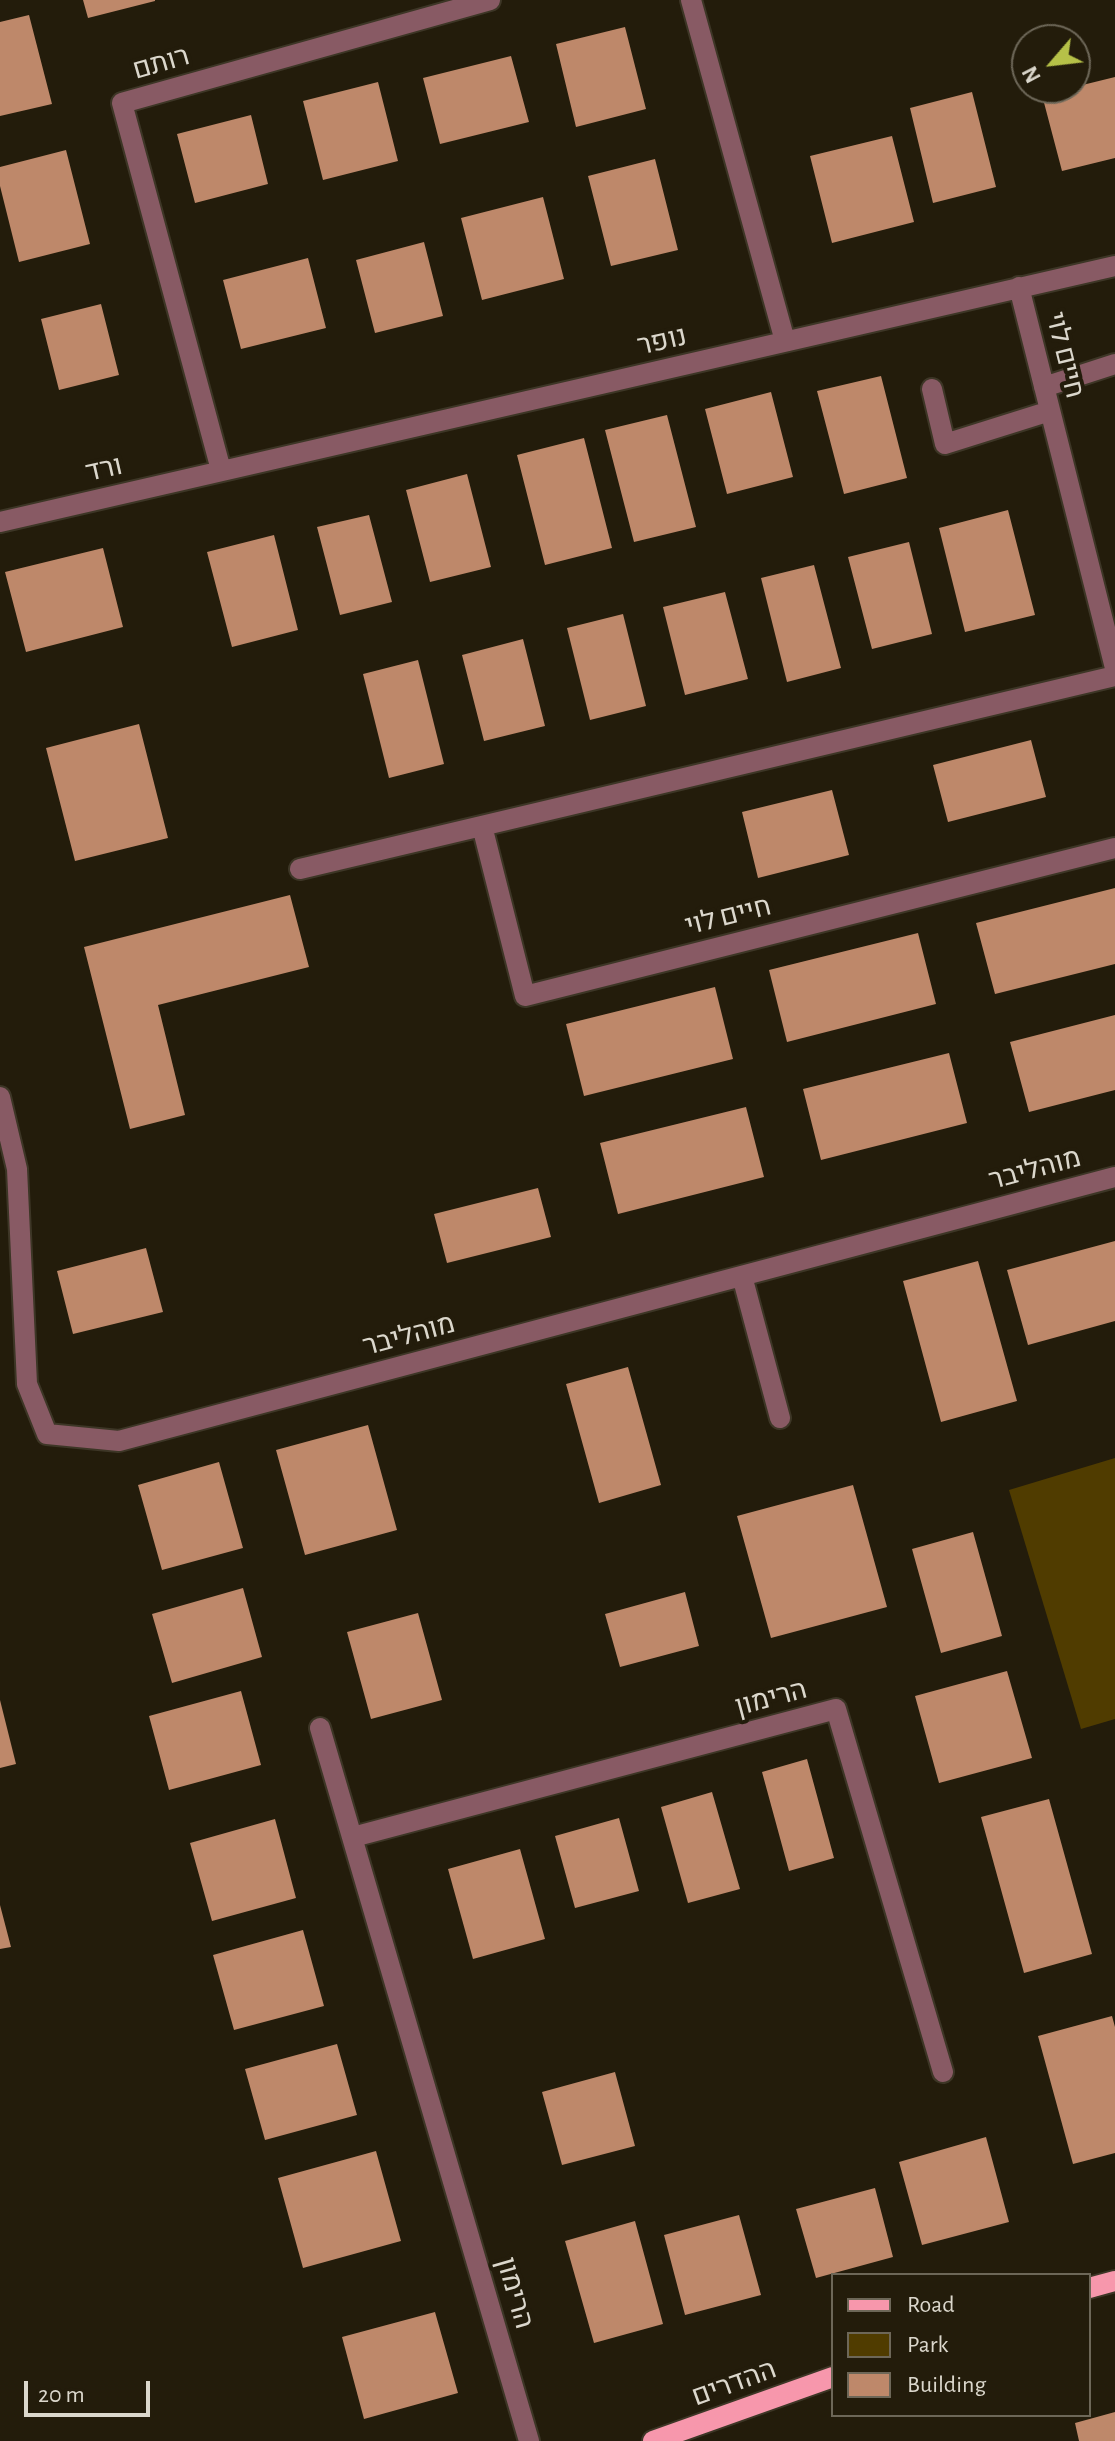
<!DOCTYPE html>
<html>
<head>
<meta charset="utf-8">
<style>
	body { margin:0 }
	#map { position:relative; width:1115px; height:2441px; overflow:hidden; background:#231c0b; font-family:"Alegreya Sans",sans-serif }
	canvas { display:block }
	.legend { position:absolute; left:831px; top:2273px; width:260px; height:144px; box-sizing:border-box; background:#231c0b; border:2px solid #6d6758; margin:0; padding:10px 14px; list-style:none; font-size:24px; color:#dbd7cc }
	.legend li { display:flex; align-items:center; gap:16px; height:40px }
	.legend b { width:40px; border:2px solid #6d6758 }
	.north { position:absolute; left:1011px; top:24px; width:80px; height:80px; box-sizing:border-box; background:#231c0b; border:2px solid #6d6758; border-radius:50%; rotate:242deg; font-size:22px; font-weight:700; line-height:32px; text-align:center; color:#dbd7cc }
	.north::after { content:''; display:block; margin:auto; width:28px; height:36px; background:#b6c148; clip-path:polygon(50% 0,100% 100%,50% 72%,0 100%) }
	.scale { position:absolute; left:24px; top:2381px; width:126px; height:36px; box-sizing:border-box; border:4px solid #dbd7cc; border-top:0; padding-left:10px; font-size:24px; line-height:28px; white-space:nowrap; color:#dbd7cc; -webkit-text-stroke:6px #231c0b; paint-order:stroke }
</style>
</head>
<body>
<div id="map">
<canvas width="1115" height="2441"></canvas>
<ul class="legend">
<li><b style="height:10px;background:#f797ac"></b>Road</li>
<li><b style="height:22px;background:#503c00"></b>Park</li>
<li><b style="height:22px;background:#be886a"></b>Building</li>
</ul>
<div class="north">N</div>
<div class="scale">20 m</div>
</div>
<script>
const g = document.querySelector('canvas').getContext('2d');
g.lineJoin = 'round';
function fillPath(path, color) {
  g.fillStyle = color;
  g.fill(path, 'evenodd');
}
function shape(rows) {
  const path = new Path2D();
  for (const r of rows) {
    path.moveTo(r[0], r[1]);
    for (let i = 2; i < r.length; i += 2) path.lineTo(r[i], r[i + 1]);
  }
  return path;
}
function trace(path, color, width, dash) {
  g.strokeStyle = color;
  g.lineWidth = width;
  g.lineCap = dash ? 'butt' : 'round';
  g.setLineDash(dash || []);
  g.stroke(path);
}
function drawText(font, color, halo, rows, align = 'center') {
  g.font = font + ' "Alegreya Sans",Heebo,sans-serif';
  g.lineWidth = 8;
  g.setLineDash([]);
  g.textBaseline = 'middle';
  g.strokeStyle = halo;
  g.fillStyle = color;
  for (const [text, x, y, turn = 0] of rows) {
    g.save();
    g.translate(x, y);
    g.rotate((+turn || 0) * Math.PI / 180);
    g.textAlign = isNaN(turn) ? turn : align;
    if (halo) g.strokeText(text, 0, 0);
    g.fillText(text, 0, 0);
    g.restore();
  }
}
fillPath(shape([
	[1115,1458,1115,1719,1081,1729,1009,1490]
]), '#503c00');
fillPath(shape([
	[83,0,155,0,155,1,88,18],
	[29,15,52,104,0,116,0,22],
	[625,27,646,109,576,127,556,44],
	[511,56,529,122,440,144,423,78],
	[1115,77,1115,158,1062,171,1042,95],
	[378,82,398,161,323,180,303,101],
	[972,92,996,187,933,203,910,108],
	[251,115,268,184,195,203,177,134],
	[892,136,914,222,832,243,810,156],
	[66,150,90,244,19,262,0,186,0,167],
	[655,159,678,250,611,266,588,176],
	[543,197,564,279,482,300,461,218],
	[424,242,443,316,375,333,356,260],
	[308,258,326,328,241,349,223,280],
	[101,304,119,375,59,390,41,319],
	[881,376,907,478,844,494,817,391],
	[771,392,793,477,727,494,705,409],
	[667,415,696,527,634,542,605,430],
	[584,438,612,548,545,565,517,455],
	[467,474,491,567,430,582,406,490],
	[1008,510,1035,615,965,632,939,528],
	[369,515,392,602,340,615,317,527],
	[274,535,298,630,232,647,207,552],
	[909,542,932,634,872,649,848,557],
	[103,548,123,627,26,652,5,572],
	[814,565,841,668,787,682,761,578],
	[725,592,748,679,685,695,663,607],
	[623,614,646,706,590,720,567,628],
	[523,639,545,726,484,741,462,655],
	[418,660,444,764,389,778,363,674],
	[139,724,168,838,75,861,46,748],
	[1031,740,1046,797,948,822,933,765],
	[832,790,849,855,758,878,742,812],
	[1115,888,1115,964,995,994,976,923],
	[290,895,309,967,158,1005,185,1115,130,1129,84,947],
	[918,933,936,1004,787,1042,769,970],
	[715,987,733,1059,584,1096,566,1024],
	[1115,1015,1115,1090,1029,1112,1010,1042],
	[949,1053,967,1123,821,1160,803,1089],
	[746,1107,764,1177,618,1214,600,1143],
	[538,1188,551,1237,447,1263,434,1214],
	[1115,1241,1115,1321,1028,1345,1007,1270],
	[146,1248,163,1312,73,1334,57,1271],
	[978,1261,1017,1401,941,1422,903,1281],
	[628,1367,661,1485,599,1503,566,1384],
	[368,1425,397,1530,305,1555,276,1450],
	[219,1462,243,1548,162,1570,138,1485],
	[853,1485,887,1607,771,1638,737,1516],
	[973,1532,1002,1636,941,1653,912,1549],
	[243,1588,262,1657,172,1683,152,1614],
	[685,1592,699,1646,620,1667,605,1614],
	[418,1613,442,1700,371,1719,347,1632],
	[1007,1671,1032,1758,939,1783,915,1696],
	[241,1691,261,1765,169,1790,149,1716],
	[0,1700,16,1764,0,1768],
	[807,1759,834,1858,789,1871,762,1772],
	[712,1792,740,1889,688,1903,661,1807],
	[1049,1799,1092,1954,1024,1973,981,1817],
	[619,1818,639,1891,575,1908,555,1836],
	[275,1819,296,1898,212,1921,190,1843],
	[520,1849,545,1939,473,1959,448,1869],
	[0,1905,11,1947,0,1949],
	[303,1930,324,2006,234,2030,213,1955],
	[1112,2016,1115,2027,1115,2153,1073,2164,1038,2036],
	[337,2044,357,2115,265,2140,245,2069],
	[615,2072,635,2146,562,2165,542,2092],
	[986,2137,1009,2222,922,2245,899,2162],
	[376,2151,401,2241,303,2268,278,2178],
	[875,2188,893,2257,816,2278,796,2209],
	[739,2215,761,2295,685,2315,664,2235],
	[635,2221,663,2324,594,2343,565,2241],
	[435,2312,458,2393,364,2419,342,2337],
	[1115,2412,1115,2441,1079,2441,1075,2423]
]), '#be886a');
const minor = shape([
	[691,0,785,341],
	[1019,287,1115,668],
	[1044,387,1115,364],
	[932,389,945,444,1050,411],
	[221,470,122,103,490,0],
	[0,522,1115,266],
	[482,826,525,996,1115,848],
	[300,869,1115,676],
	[0,1097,17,1169,27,1384,47,1434,119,1441,1115,1177],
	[742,1276,780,1418],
	[320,1728,529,2441],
	[353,1837,836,1709,943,2072]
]);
const major = shape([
	[1089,2288,1115,2281],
	[653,2441,833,2377]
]);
trace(minor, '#3d3626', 24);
trace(major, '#3d3626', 24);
trace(minor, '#885a64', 20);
trace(major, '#f797ac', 20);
drawText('28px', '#dbd7cc', '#231c0b', [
	["רותם",161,63,-16],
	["נופר",662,341,-13],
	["חיים לוי",1065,355,76],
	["ורד",104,469,-13],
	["חיים לוי",728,916,-14],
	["מוהליבר",1035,1169,-15],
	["מוהליבר",409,1335,-15],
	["הרימון",771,1698,-15],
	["הרימון",515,2293,74],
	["ההדרים",734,2383,-20]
]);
</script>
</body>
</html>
